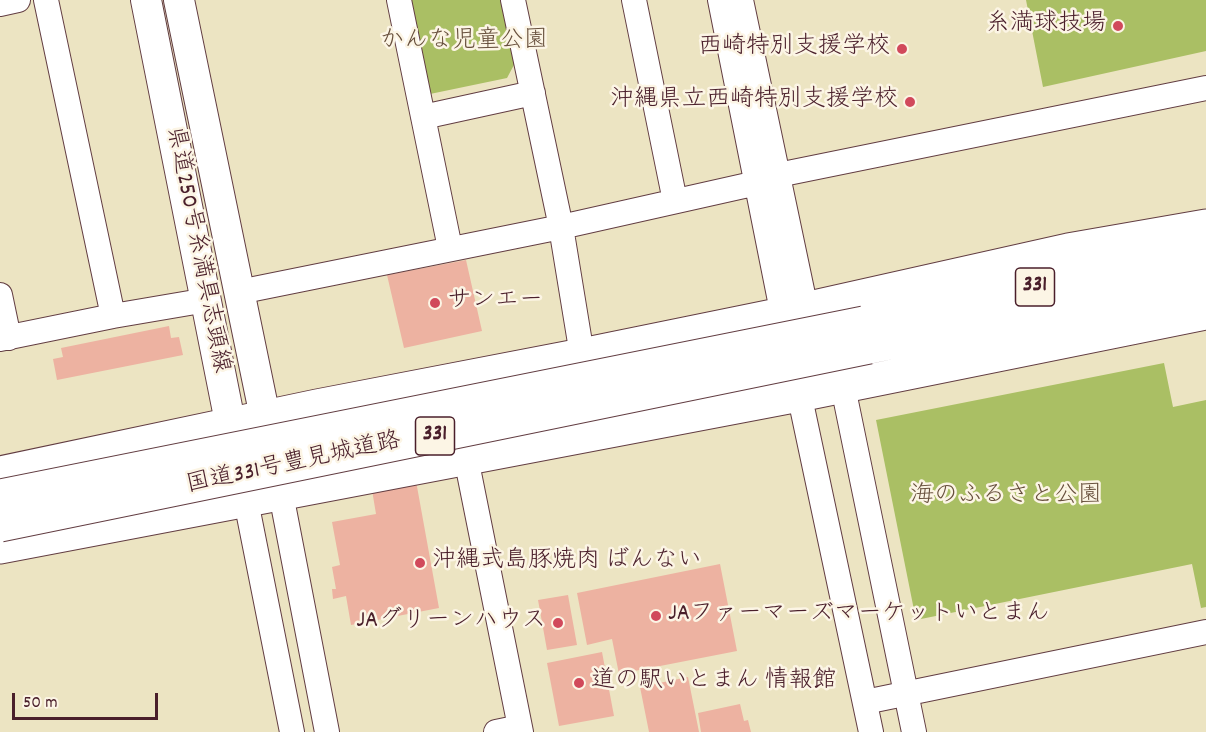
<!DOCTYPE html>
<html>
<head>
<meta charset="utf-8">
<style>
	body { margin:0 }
	#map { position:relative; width:1206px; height:732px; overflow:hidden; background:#ece4c2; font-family:Dekko,sans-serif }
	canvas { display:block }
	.scale { position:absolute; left:12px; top:693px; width:146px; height:27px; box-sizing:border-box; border:3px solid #4a1f2b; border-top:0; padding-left:8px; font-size:18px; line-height:21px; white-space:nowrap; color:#4a1f2b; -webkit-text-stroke:4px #fcf5e5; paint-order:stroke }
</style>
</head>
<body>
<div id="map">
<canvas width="1206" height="732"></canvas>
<div class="scale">50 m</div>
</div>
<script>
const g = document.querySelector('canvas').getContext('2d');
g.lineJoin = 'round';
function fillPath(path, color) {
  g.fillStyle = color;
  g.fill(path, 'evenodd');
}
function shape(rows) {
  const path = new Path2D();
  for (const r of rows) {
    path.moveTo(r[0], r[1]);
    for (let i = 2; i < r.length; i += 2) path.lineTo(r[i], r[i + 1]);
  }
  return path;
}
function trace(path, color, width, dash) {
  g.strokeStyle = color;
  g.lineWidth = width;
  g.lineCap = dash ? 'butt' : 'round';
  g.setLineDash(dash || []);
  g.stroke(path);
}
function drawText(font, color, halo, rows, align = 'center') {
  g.font = font + ' Dekko,"Klee One",sans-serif';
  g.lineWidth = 5;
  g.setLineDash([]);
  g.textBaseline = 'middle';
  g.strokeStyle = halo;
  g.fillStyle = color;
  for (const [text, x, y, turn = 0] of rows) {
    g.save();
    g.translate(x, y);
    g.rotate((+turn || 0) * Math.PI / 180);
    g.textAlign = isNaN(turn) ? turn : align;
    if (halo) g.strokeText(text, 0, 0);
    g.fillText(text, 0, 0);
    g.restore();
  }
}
fillPath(shape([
	[411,0,502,0,515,63,507,78,430,94],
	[1026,0,1206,0,1206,51,1043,87],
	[1164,363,1173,407,1206,400,1206,607,1201,608,1192,564,916,620,876,420]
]), '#aabf64');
fillPath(shape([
	[466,260,482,331,404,348,387,275],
	[169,326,171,338,179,337,183,355,57,380,53,359,63,357,61,348],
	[416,481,439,608,351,625,346,596,333,599,332,589,336,589,332,567,340,565,332,522,376,514,372,490],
	[720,564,737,651,619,674,612,639,587,645,577,593],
	[568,595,577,645,547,650,538,600],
	[602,652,614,716,559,726,547,663],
	[688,677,699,732,649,732,640,687],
	[740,704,744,721,748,720,751,732,701,732,698,713]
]), '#edb2a1');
const minor = shape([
	[46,0,113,316],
	[399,0,450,248],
	[513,0,561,227,582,355],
	[634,0,675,201],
	[720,0,786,331],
	[741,0,806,309,812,322],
	[0,4,18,0],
	[423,117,533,93],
	[239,292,561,227,757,183,778,175,1206,88],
	[0,295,9,338],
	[0,339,113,316,207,300],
	[836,373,843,387,914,732],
	[796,379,871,732],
	[466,458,521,732],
	[281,494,327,732],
	[246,501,292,732],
	[865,702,1206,632],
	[496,732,520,727]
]);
const major = shape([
	[146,0,235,447],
	[179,0,270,441]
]);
const highway = shape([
	[864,323,1206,250],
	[869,347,1206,281],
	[0,473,317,406,582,355,783,314,1068,250,1206,226],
	[0,547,799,395,1206,313]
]);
trace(minor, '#623d42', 26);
trace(major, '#623d42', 32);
trace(highway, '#623d42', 35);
trace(minor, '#fff', 24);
trace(major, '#fff', 30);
trace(highway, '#fff', 33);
const highwayBridge = shape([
	[0,496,864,323],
	[0,525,869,347]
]);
trace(highwayBridge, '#623d42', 35, []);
trace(highwayBridge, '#fff', 33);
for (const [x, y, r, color] of [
	[1118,26,6,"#d1495b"],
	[902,49,6,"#d1495b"],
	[910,102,6,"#d1495b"],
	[435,303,6,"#d1495b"],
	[420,563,6,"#d1495b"],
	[656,616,6,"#d1495b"],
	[558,623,6,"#d1495b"],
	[579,683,6,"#d1495b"]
]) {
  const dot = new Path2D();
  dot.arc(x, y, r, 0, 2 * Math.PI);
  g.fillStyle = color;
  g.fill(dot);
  trace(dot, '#fcf5e5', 2);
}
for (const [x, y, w] of [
	[1035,287,39],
	[435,436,39]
]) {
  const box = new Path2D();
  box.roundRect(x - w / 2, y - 19, w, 38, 4.5);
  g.fillStyle = '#fcf5e5';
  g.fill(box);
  trace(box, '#4a1f2b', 1.5);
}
drawText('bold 22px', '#4a1f2b', null, [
	["331",1035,287],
	["331",435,436]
]);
drawText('24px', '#4a1f2b', '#fcf5e5', [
	["糸満球技場",1106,26],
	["西崎特別支援学校",890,49],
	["沖縄県立西崎特別支援学校",898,102],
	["サンエー",447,303,"left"],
	["沖縄式島豚焼肉 ばんない",432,563,"left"],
	["JAファーマーズマーケットいとまん",668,616,"left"],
	["JAグリーンハウス",546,623],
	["道の駅いとまん 情報館",591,683,"left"]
], 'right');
drawText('24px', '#674f3c', '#fcf5e5', [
	["かんな児童公園",464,43],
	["海のふるさと公園",1006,498]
]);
drawText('24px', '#4a1f2b', '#fcf5e5', [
	["県道250号糸満具志頭線",196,250,79],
	["国道331号豊見城道路",294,465,-12]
]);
</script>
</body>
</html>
